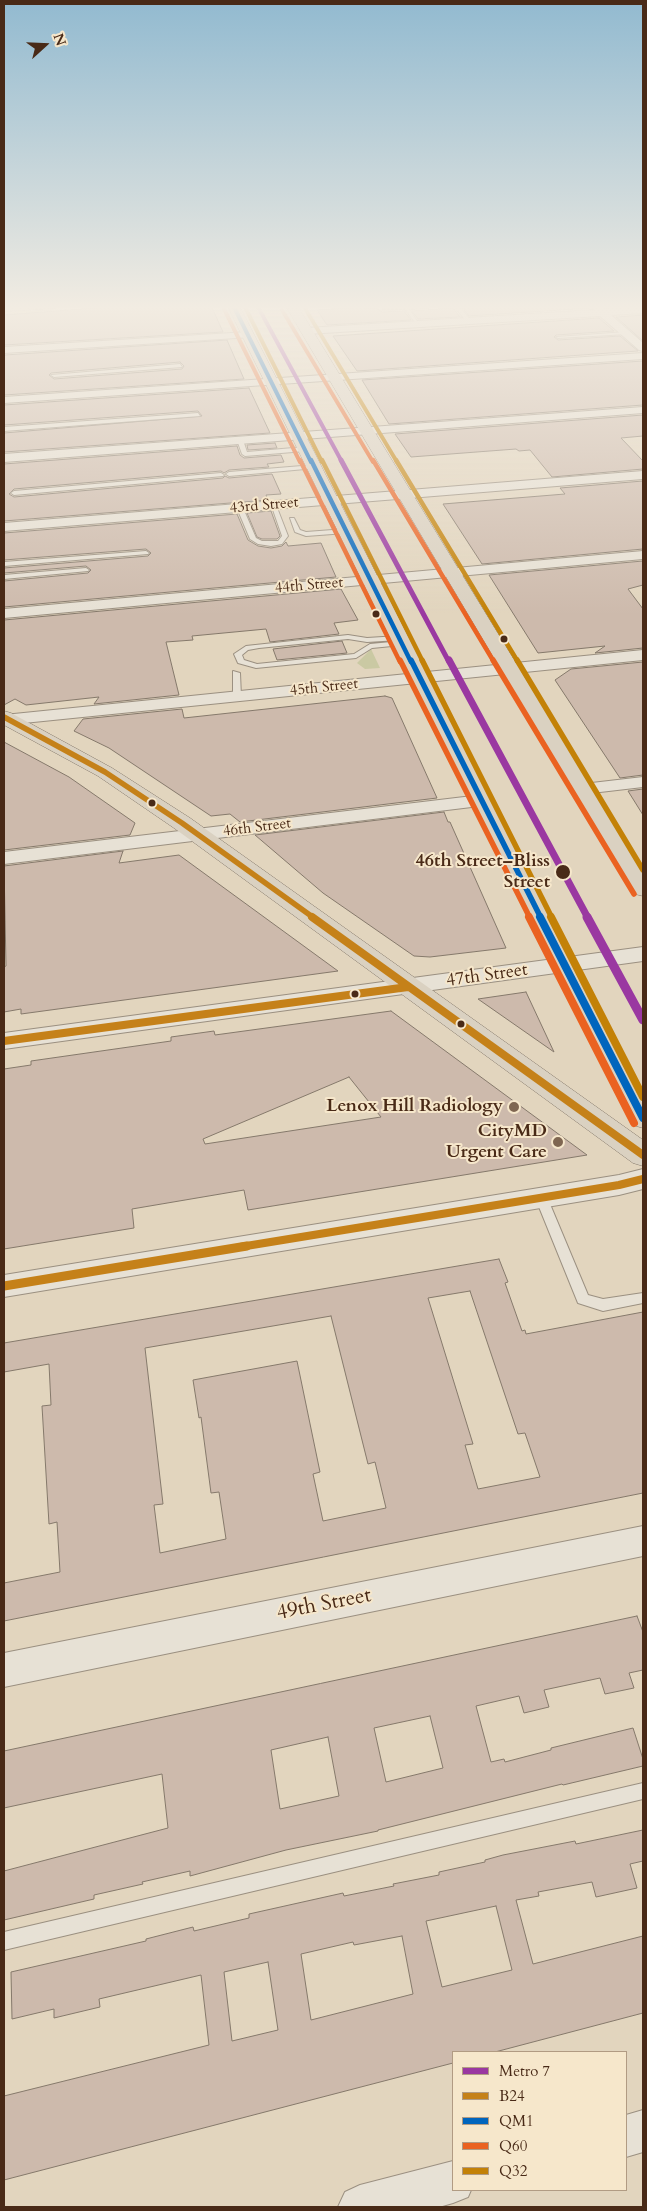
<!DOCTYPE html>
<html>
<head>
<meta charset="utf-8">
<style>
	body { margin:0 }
	#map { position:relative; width:647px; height:2211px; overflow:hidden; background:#e2d5be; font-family:Cardo,serif }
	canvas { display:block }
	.frame { position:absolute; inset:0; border:5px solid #492a17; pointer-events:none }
	.legend { position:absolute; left:452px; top:2051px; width:175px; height:140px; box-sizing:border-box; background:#f6e7cb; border:1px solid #b19b83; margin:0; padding:6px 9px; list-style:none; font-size:15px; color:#492a17 }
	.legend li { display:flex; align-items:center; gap:10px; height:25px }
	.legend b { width:25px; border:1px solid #b19b83 }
	.north { position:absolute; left:20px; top:20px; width:50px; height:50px; -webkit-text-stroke:4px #f6e7cb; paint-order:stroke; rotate:70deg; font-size:14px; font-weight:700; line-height:20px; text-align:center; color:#492a17 }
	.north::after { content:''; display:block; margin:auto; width:18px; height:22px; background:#492a17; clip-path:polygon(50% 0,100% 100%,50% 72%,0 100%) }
</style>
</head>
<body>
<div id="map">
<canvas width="647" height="2211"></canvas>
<div class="frame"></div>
<ul class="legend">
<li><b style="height:6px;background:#9a38a1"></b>Metro 7</li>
<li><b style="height:6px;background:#c58119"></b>B24</li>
<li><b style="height:6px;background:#0065bd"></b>QM1</li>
<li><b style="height:6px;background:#ea6221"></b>Q60</li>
<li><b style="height:6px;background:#c38107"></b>Q32</li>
</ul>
<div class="north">N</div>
</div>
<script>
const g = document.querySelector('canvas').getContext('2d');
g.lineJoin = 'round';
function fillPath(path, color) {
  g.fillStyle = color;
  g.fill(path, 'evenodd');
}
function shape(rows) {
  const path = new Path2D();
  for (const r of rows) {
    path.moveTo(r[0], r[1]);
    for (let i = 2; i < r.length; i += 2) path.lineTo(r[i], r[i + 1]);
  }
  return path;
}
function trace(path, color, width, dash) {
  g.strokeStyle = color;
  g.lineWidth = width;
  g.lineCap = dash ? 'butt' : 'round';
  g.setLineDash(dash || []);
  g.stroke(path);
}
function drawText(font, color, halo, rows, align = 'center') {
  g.font = font + ' Cardo,serif';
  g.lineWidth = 4;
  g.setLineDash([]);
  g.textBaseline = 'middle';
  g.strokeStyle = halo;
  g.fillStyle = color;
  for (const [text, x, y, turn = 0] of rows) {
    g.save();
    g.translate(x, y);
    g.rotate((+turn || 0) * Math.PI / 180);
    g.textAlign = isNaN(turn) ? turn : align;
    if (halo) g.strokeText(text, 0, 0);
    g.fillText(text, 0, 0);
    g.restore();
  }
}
fillPath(shape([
	[371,649,380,668,365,669,357,663]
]), '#cac9a3');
const building = shape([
	[135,305,211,305,223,332,4,345,4,315,135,305],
	[500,305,590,305,590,308,469,316,462,307,500,305],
	[364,307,365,308,376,308,382,312,404,311,411,320,327,325,317,310,364,307],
	[453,308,460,317,418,319,412,311,453,308],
	[643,315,643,341,616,317,643,315],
	[599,318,614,331,556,335,554,337,558,340,620,336,638,351,357,371,333,336,599,318],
	[227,340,244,379,4,395,4,357,5,355,227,340],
	[180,362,184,366,182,369,54,379,49,375,51,373,180,362],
	[643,361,643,405,389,424,362,380,643,361],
	[249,388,270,433,4,452,4,433,202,416,198,411,4,425,4,405,249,388],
	[643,415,643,436,621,438,643,461,643,469,552,477,530,450,519,451,516,449,411,457,395,434,643,415],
	[275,443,277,448,248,450,247,445,275,443],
	[237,446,240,455,244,458,281,455,284,462,267,464,269,467,229,470,224,473,221,471,14,489,9,494,14,497,223,478,225,476,229,478,272,474,281,494,266,495,268,500,4,521,4,464,237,446],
	[643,481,643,549,482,564,443,504,565,494,560,488,643,481],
	[271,511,280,536,277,539,262,539,257,537,247,513,271,511],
	[237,514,248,540,258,546,271,548,282,546,286,542,288,546,321,543,336,577,4,607,4,581,88,573,91,570,86,566,4,573,4,568,148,556,151,553,146,549,4,560,4,533,237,514],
	[643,561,643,585,628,589,643,609,643,648,595,653,605,646,538,653,489,575,643,561],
	[341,589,358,620,334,623,339,634,270,642,266,629,192,636,193,640,166,642,179,695,94,704,99,697,26,705,15,699,4,705,4,620,341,589],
	[342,641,347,653,277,660,273,649,342,641],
	[643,662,643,775,620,778,555,680,571,669,643,662],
	[385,696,392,698,437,798,240,822,230,814,211,816,109,748,74,731,83,719,182,709,184,718,385,696],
	[4,742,69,777,135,823,130,835,4,850,4,742],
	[643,789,643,815,628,791,643,789],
	[444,812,448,822,450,822,506,948,430,957,414,956,323,893,255,835,444,812],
	[123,851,119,863,179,855,338,971,21,1014,21,1009,4,1012,4,967,6,966,4,866,123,851],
	[526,992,554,1052,478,999,526,992],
	[391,1011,587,1155,248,1210,244,1190,132,1209,134,1228,4,1249,4,1069,31,1065,31,1061,171,1041,171,1037,214,1031,215,1035,391,1011],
	[349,1077,381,1117,205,1144,203,1139,349,1077],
	[499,1259,508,1282,505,1283,522,1331,525,1330,526,1334,643,1312,643,1493,4,1621,4,1583,60,1572,57,1522,49,1524,42,1406,51,1405,49,1364,4,1372,4,1343,499,1259],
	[470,1291,518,1434,525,1433,540,1477,478,1489,465,1445,473,1444,428,1298,470,1291],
	[331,1316,368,1464,375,1462,386,1508,323,1521,313,1474,320,1472,297,1361,193,1380,199,1418,201,1417,211,1493,219,1492,226,1539,160,1553,154,1505,163,1504,145,1348,331,1316],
	[637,1616,643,1632,643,1670,629,1673,634,1688,605,1694,600,1678,544,1690,549,1707,524,1713,519,1696,476,1706,491,1762,504,1759,505,1762,551,1750,551,1748,633,1728,643,1759,643,1766,563,1785,562,1784,378,1830,378,1831,286,1850,190,1876,190,1871,142,1882,143,1884,94,1895,94,1899,4,1920,4,1871,168,1828,162,1774,4,1808,4,1751,637,1616],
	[430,1716,443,1768,386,1782,374,1728,430,1716],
	[328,1737,339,1796,280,1809,271,1750,328,1737],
	[643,1830,643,1861,630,1864,637,1888,596,1897,592,1882,538,1892,539,1896,516,1900,533,1964,643,1936,643,2013,495,2052,453,2052,453,2063,4,2180,4,2096,209,2045,201,1975,99,1999,100,2007,54,2018,54,2009,12,2019,11,1972,146,1941,146,1939,193,1927,194,1931,249,1918,249,1914,343,1893,344,1896,394,1886,393,1884,439,1875,439,1872,485,1862,485,1860,503,1855,575,1841,576,1844,643,1830],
	[496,1906,512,1970,442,1987,426,1921,496,1906],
	[402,1936,413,1994,311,2020,301,1954,353,1942,354,1945,402,1936],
	[268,1962,278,2030,232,2041,224,1972,268,1962]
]);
fillPath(building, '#cdbaac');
trace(building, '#85796b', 1);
const lane = shape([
	[438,305,461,305,459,306,471,321,467,322,454,306,440,307,438,305],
	[426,306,428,308,409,309,419,324,417,325,405,309,383,309,426,306],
	[626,332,628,334,558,338,556,337,626,332],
	[180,364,182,367,54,377,51,375,180,364],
	[198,413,200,416,4,431,4,427,198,413],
	[240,438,243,440,247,452,305,447,308,449,305,451,245,456,242,454,237,440,240,438],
	[314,465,316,466,316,468,229,476,226,474,229,472,314,465],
	[221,473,224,475,223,476,14,495,11,493,14,491,221,473],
	[271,504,276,505,288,536,282,544,271,546,258,544,250,539,237,508,240,506,243,508,256,538,262,541,278,541,282,536,271,504],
	[290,518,294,518,300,530,306,532,346,529,349,531,346,533,306,536,295,532,290,518],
	[146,551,149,553,148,554,4,566,4,562,146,551],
	[86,568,89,570,88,571,4,579,4,575,86,568],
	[348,635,367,638,399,636,403,638,399,640,367,642,348,639,259,648,248,650,242,655,244,660,257,664,354,654,370,644,402,641,406,643,402,645,372,648,356,658,256,668,238,663,234,654,246,646,348,635],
	[233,671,240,673,241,697,237,699,233,697,233,671],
	[541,1192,545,1194,547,1197,588,1295,603,1299,643,1293,643,1303,603,1311,578,1303,535,1197,537,1194,541,1192],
	[643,1783,643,1799,4,1950,4,1932,643,1783]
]);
const street = shape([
	[4,305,60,305,55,308,4,311,4,305],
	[592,305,600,305,605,309,643,307,643,313,611,315,643,343,643,351,639,350,600,316,307,334,302,331,307,328,594,310,591,307,592,305],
	[248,332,252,333,252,337,4,353,4,347,248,332],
	[643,353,643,359,4,403,4,397,643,353],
	[643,407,643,413,4,462,4,454,643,407],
	[643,471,643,479,4,531,4,523,643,471],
	[643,551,643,559,4,618,4,609,643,551],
	[643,650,643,660,4,725,4,715,643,650],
	[643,777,643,787,583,794,577,793,574,789,577,785,583,784,643,777],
	[481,795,488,797,490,801,488,805,4,864,4,852,481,795],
	[643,947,643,961,4,1049,4,1033,643,947],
	[643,1169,643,1189,619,1195,4,1297,4,1275,619,1175,643,1169],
	[643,1526,643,1556,4,1687,4,1653,643,1526],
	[643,2110,643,2152,626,2157,626,2115,643,2110],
	[453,2161,453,2190,471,2190,468,2197,453,2203,439,2207,338,2207,345,2192,360,2185,453,2161]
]);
const primary = shape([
	[227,305,239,305,487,791,643,1092,643,1128,633,1125,629,1118,465,791,227,305],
	[285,305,297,305,643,871,643,896,635,894,631,889,285,305],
	[4,711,11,713,112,768,190,818,643,1140,643,1166,633,1163,174,828,98,776,4,725,4,711]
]);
trace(lane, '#9b9081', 2);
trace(street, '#9b9081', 2);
trace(primary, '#85796b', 1);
fillPath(lane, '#e7e1d5');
fillPath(street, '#e7e1d5');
fillPath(primary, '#dad1c1');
trace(shape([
	[4,717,105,772,182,823,314,918]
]), '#c58119', 5.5);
trace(shape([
	[312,917,643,1155],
	[4,1041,408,987],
	[240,1247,619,1185,643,1179]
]), '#c58119', 8);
trace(shape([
	[4,1286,247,1246]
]), '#c58119', 9);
trace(shape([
	[233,305,311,462]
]), '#0065bd', 4);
trace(shape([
	[311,460,411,662]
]), '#0065bd', 4.5);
trace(shape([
	[411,660,541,918]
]), '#0065bd', 5.5);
trace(shape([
	[540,917,643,1118]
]), '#0065bd', 8);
trace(shape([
	[224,309,300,462],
	[282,310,373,462]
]), '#ea6221', 4);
trace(shape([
	[300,460,400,662],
	[373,460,494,662]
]), '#ea6221', 4.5);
trace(shape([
	[400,660,530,918],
	[493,660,634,894]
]), '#ea6221', 5.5);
trace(shape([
	[529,917,634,1123]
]), '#ea6221', 8);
trace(shape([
	[244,305,322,462],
	[303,305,397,462]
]), '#c38107', 4);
trace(shape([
	[322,460,423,662],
	[396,460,518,662]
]), '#c38107', 4.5);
trace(shape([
	[422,660,552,918],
	[517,660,643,870]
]), '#c38107', 5.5);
trace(shape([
	[551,917,643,1097]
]), '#c38107', 8);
trace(shape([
	[257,305,342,462]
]), '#9a38a1', 4);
trace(shape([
	[341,460,449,662]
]), '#9a38a1', 5);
trace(shape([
	[449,660,588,918]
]), '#9a38a1', 7);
trace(shape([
	[587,917,643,1020]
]), '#9a38a1', 9);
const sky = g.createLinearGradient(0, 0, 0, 615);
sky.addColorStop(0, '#92bad0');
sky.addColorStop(0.5, '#f2ece2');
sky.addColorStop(1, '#f2ece200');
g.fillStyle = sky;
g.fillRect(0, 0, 647, 615);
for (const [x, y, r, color] of [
	[376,614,4.5,"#492a17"],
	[504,639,4.5,"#492a17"],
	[152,803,4.5,"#492a17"],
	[563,872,8,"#492a17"],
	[355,994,4.5,"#492a17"],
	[461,1024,4.5,"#492a17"],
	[514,1107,6,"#7f6651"],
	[558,1142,6,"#7f6651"]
]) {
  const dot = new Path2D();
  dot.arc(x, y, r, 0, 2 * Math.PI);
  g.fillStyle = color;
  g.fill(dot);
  trace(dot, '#f6e7cb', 2);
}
drawText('15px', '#492a17', '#f6e7cb', [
	["43rd Street",264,506,-5],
	["44th Street",309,586,-5],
	["45th Street",324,688,-6],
	["46th Street",257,828,-7]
]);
drawText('bold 18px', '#492a17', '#f6e7cb', [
	["46th Street–Bliss",550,862],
	["Street",550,883]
], 'right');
drawText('18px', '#492a17', '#f6e7cb', [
	["47th Street",487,976,-8]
]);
drawText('bold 18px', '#492a17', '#f6e7cb', [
	["Lenox Hill Radiology",503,1107],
	["CityMD",547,1132],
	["Urgent Care",547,1153]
], 'right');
drawText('21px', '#492a17', '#f6e7cb', [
	["49th Street",324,1605,-11]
]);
</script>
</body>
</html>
